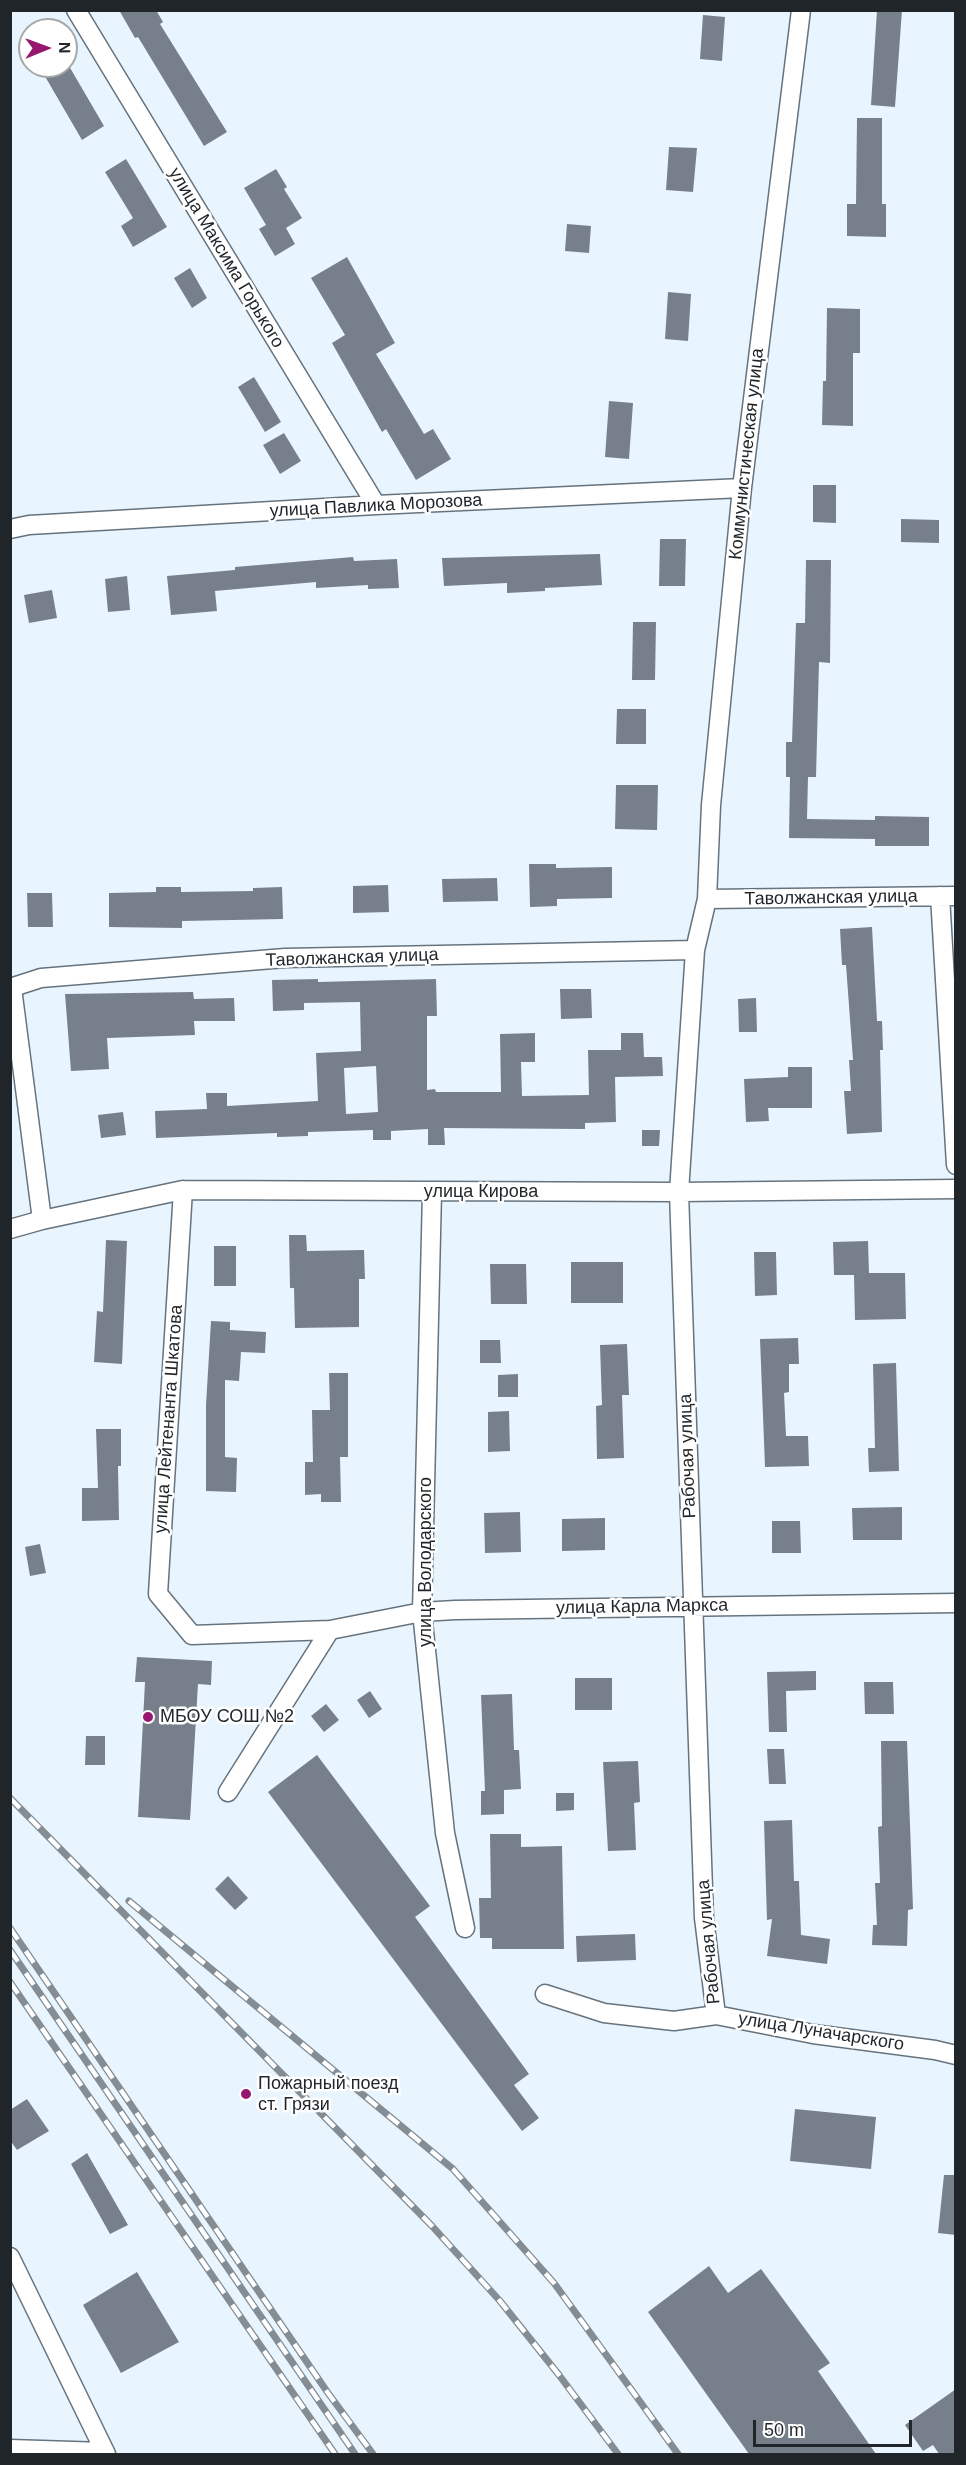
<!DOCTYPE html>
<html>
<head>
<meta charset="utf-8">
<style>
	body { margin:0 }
	#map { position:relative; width:966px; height:2465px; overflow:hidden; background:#e9f5fe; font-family:Arial,sans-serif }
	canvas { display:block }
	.frame { position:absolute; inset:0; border:12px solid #1f2529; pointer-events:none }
	.north { position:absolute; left:18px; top:18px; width:60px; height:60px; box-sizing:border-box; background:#fff; border:2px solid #a5a8a9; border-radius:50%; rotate:89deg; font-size:16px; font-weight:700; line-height:24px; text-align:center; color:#1f2529 }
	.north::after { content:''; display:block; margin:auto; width:21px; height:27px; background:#97176f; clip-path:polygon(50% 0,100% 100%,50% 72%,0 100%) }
	.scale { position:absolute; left:753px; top:2420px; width:159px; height:27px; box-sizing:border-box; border:3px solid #1f2529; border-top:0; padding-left:8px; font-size:18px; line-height:21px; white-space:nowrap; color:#1f2529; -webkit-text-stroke:4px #fff; paint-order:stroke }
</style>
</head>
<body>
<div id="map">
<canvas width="966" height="2465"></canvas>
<div class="frame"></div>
<div class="north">N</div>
<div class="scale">50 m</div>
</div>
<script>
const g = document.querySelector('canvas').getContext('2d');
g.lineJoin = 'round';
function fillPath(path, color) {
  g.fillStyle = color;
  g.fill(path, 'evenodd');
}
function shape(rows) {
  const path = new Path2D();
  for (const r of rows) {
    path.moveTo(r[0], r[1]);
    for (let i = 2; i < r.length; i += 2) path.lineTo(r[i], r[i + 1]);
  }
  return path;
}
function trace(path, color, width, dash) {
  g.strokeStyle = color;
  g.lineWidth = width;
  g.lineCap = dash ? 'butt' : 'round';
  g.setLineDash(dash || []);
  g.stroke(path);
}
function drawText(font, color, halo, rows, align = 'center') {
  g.font = font + ' Arial,sans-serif';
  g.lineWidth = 5;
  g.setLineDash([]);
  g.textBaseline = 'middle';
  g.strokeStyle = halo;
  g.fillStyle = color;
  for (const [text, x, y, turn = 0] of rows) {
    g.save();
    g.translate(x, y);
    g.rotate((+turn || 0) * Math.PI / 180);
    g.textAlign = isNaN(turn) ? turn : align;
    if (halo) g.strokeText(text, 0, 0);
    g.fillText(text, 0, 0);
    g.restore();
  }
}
fillPath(shape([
	[119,10,156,10,163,22,160,24,227,132,204,146,138,37,135,38],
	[877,10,902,10,895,107,871,105],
	[703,15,725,17,722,61,700,59],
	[39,66,69,66,104,126,82,140],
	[857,118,882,118,882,204,886,204,886,237,847,236,847,204,856,204],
	[669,147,697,148,693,192,666,190],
	[126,159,167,227,133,247,121,226,133,218,105,172],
	[276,169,287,187,284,189,302,218,286,228,295,244,275,256,259,229,266,225,244,188],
	[567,224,591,226,589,253,565,251],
	[347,257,395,343,376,354,424,434,433,429,451,459,416,480,386,429,382,432,332,343,345,335,311,278],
	[190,268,207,298,192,308,174,278],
	[668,292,691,294,688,341,665,339],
	[827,308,860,309,860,353,853,353,853,426,822,425,823,381,826,381],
	[254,377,281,422,265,432,238,387],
	[609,401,633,403,629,459,605,457],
	[284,433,301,461,280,474,263,445],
	[813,485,836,485,836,523,813,522],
	[901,519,939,520,939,543,901,542],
	[660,539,686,539,685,586,659,586],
	[600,554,602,585,545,588,545,591,507,593,507,583,444,586,442,558],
	[353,557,354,561,397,559,399,588,368,589,368,585,316,588,316,582,215,591,217,611,171,615,167,576,235,570,235,567],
	[806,560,831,560,830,663,819,662,816,777,808,777,807,819,875,820,875,816,929,817,929,846,875,846,875,839,789,838,790,777,786,777,786,742,792,742,796,623,805,623],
	[127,576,130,610,108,612,105,579],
	[52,590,57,618,29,623,24,595],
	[633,622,656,622,655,680,632,680],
	[617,709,646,709,646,744,616,744],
	[616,785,658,785,657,830,615,829],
	[529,864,556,864,556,868,612,867,612,898,557,899,557,906,530,907],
	[497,878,498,901,443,902,442,879],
	[388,885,389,912,353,913,353,886],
	[156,887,181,887,181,892,253,891,253,888,282,887,283,919,182,921,182,928,109,927,109,893,156,892],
	[27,893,52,893,53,927,28,927],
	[872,927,877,1021,882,1021,883,1050,880,1050,882,1132,847,1134,844,1091,851,1091,849,1060,853,1060,846,965,842,965,840,929],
	[318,979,318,982,436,979,437,1016,427,1016,427,1090,435,1089,436,1092,501,1092,500,1034,535,1033,535,1062,521,1062,522,1096,589,1095,588,1050,621,1050,621,1033,643,1033,644,1057,662,1057,663,1076,615,1077,616,1122,585,1123,585,1129,444,1128,445,1145,428,1145,428,1129,391,1131,391,1140,373,1140,373,1130,308,1132,308,1136,277,1137,277,1133,156,1138,155,1111,207,1109,206,1093,227,1093,227,1106,318,1101,316,1053,361,1051,360,1002,304,1003,304,1010,273,1011,272,980],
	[376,1066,378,1112,346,1114,344,1068],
	[560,989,591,989,592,1018,561,1019],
	[193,992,194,999,234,998,235,1021,194,1021,195,1035,107,1038,109,1069,71,1071,65,994],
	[756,998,757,1032,739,1032,738,999],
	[788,1067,812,1067,812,1108,768,1108,769,1121,746,1122,744,1079,788,1077],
	[123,1112,126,1135,101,1138,98,1115],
	[642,1130,660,1130,659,1146,642,1146],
	[289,1235,306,1235,307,1251,364,1250,365,1279,359,1279,359,1327,295,1328,294,1288,290,1288],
	[106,1240,127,1241,122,1364,94,1362,97,1311,103,1312],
	[868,1241,869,1273,905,1273,906,1319,855,1320,854,1275,834,1275,833,1242],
	[214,1246,236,1246,236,1286,214,1286],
	[754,1252,776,1252,777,1295,755,1296],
	[571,1262,623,1262,623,1303,571,1303],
	[490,1264,526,1264,527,1304,491,1304],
	[211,1321,230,1322,230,1330,266,1332,265,1353,241,1352,239,1381,225,1380,225,1457,237,1458,236,1492,206,1491,206,1405],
	[798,1338,799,1364,789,1364,789,1392,784,1393,786,1436,808,1436,809,1466,765,1467,760,1339],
	[480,1340,500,1340,501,1363,480,1363],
	[627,1344,629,1395,622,1395,624,1458,597,1459,596,1406,602,1405,600,1345],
	[896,1363,899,1471,869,1472,868,1448,875,1448,873,1364],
	[329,1373,348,1373,348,1457,340,1457,341,1502,321,1502,321,1494,305,1495,305,1462,313,1462,312,1410,330,1410],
	[518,1374,518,1397,498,1397,498,1375],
	[509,1411,510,1451,488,1452,488,1412],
	[96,1429,121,1429,121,1466,118,1466,119,1520,82,1521,82,1488,98,1488],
	[902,1507,902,1540,853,1540,852,1508],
	[520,1512,521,1552,485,1553,484,1513],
	[605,1518,605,1550,562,1551,562,1519],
	[772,1521,800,1521,801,1553,772,1553],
	[40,1544,46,1573,30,1576,25,1547],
	[137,1657,212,1661,211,1685,198,1684,190,1820,138,1817,145,1682,135,1682],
	[816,1671,816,1690,786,1691,787,1732,769,1732,767,1672],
	[575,1678,612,1678,612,1710,575,1710],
	[864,1682,893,1682,894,1714,865,1714],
	[370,1691,382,1709,369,1718,357,1700],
	[512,1694,514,1750,519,1750,521,1789,504,1790,504,1814,481,1815,481,1791,485,1791,481,1695],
	[326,1704,339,1720,324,1732,311,1716],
	[86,1736,105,1736,105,1765,85,1765],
	[881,1741,907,1741,913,1909,908,1910,907,1946,872,1945,873,1925,877,1925,875,1883,880,1883,878,1827,882,1826],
	[767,1749,784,1749,786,1784,769,1784],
	[317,1755,430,1906,415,1917,529,2074,514,2085,539,2118,522,2131,268,1792],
	[638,1761,640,1802,634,1803,636,1850,608,1851,603,1762],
	[556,1793,574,1793,574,1810,556,1811],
	[792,1820,794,1881,799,1881,801,1935,830,1939,827,1964,767,1956,772,1919,767,1920,764,1821],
	[490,1834,521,1834,521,1847,562,1846,564,1949,492,1949,492,1938,480,1938,479,1898,491,1898],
	[228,1876,248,1898,235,1910,215,1889],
	[635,1934,636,1960,577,1962,576,1936],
	[27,2099,49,2131,17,2150,10,2140,10,2110],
	[795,2109,876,2117,871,2169,790,2161],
	[87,2153,128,2225,110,2234,71,2164],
	[944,2175,956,2175,956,2235,938,2233],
	[709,2266,728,2293,761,2269,830,2363,818,2371,876,2454,749,2454,648,2312],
	[137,2272,179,2342,121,2373,83,2305],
	[956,2389,956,2454,939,2454,933,2445,923,2451,905,2425]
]), '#777f8b');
const street = shape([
	[76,10,376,505],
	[10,529,29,525,376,505,742,488],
	[940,896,956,1165],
	[707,899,956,896],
	[10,988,41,978,285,958,695,950],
	[12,988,42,1220],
	[183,1190,158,1594,192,1635,330,1630,422,1612,455,1610,956,1603],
	[432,1192,422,1612,445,1833,465,1928],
	[10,1229,42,1220,183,1190,679,1192,956,1189],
	[228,1792,330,1630],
	[545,1994,604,2013,674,2021,716,2015,813,2034,935,2050,956,2055],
	[716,2015,704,1918,679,1192,695,950,707,899,711,805,742,488,801,10],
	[10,2257,106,2454],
	[10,2449,104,2452]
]);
trace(street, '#66737d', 21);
trace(street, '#fff', 18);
const rail = shape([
	[10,1798,432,2226,500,2301,559,2375,618,2454],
	[129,1901,453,2169,554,2283,678,2454],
	[10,1928,328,2393,373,2454],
	[10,1950,355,2454],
	[10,1982,335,2454]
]);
trace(rail, '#848d94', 7);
trace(rail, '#fff', 4.5, [14]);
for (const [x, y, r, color] of [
	[148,1717,6,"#97176f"],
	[246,2094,6,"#97176f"]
]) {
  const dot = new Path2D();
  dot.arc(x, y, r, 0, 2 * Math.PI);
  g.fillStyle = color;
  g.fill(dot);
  trace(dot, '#fff', 2);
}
drawText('18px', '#1f2529', '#fff', [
	["улица Максима Горького",226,258,59],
	["Коммунистическая улица",747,454,-84],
	["улица Павлика Морозова",376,506,-3],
	["Таволжанская улица",831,898,-1],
	["Таволжанская улица",352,958,-2],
	["улица Кирова",481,1192],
	["улица Лейтенанта Шкатова",169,1419,-86],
	["Рабочая улица",688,1456,-92],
	["улица Володарского",426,1562,-90],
	["улица Карла Маркса",642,1607,-1],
	["Рабочая улица",709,1942,-95],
	["улица Луначарского",821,2032,9]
]);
drawText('18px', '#1f2529', '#fff', [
	["МБОУ СОШ №2",160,1717],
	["Пожарный поезд",258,2084],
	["ст. Грязи",258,2105]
], 'left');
</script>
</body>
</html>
